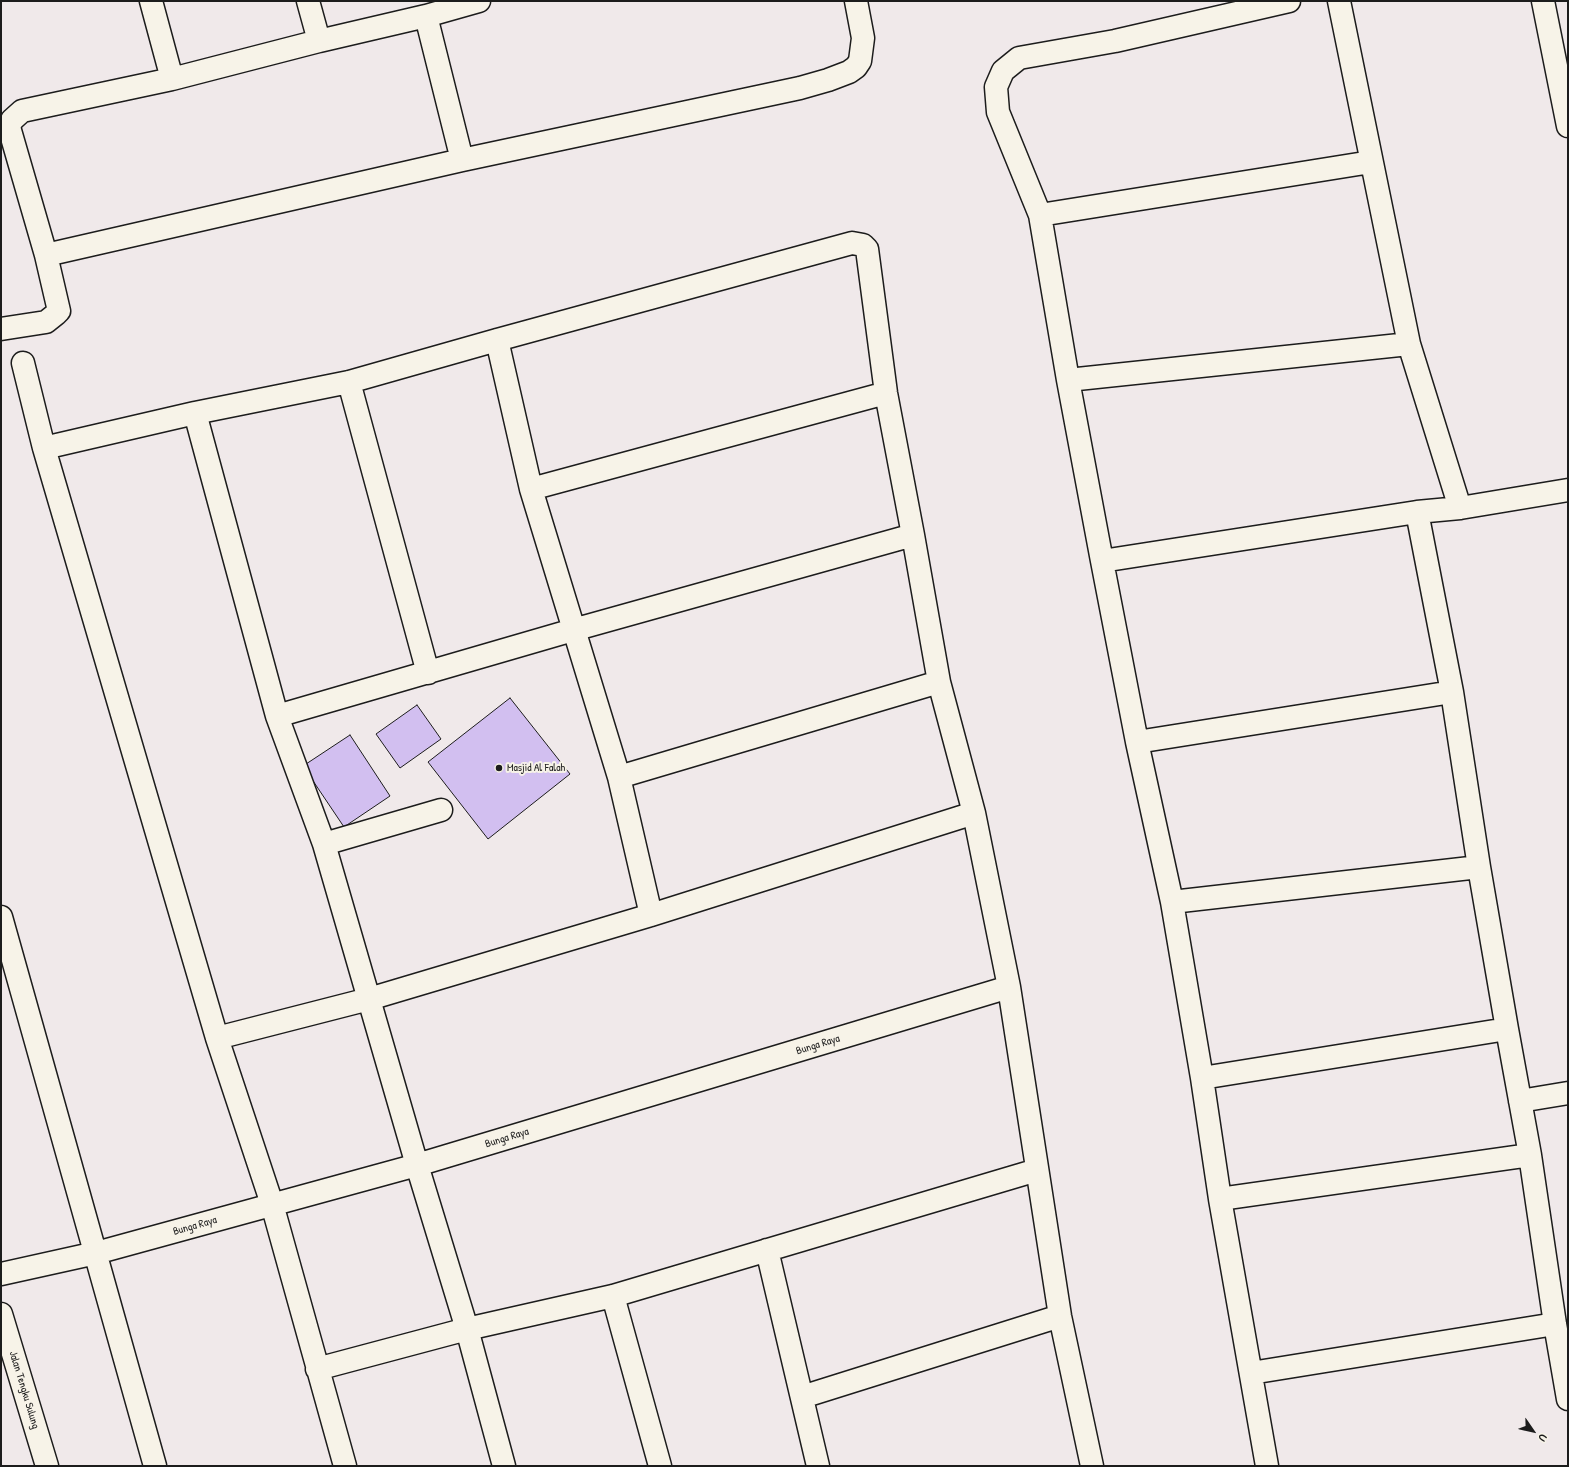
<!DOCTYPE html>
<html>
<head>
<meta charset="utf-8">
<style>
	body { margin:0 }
	#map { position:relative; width:1569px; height:1467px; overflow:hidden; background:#f0e9ea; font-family:"Patrick Hand",sans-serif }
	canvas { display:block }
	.frame { position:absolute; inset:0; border:2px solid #1c1c1c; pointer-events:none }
	.north { position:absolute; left:1513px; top:1411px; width:40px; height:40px; -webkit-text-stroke:3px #f7f3e8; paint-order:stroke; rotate:124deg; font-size:11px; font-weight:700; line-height:16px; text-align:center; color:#1c1c1c }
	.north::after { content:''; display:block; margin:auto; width:14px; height:18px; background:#1c1c1c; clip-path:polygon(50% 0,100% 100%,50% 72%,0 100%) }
</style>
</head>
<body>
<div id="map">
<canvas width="1569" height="1467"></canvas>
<div class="frame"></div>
<div class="north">U</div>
</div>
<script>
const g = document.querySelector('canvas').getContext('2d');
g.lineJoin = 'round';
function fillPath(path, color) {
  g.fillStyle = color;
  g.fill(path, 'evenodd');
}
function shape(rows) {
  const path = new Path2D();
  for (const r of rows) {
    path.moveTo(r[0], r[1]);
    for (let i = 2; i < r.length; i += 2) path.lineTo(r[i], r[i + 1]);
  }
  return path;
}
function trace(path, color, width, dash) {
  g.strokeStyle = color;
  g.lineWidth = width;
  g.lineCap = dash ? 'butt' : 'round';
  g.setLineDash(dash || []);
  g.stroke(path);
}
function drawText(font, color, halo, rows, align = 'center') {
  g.font = font + ' "Patrick Hand",sans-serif';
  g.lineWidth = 4;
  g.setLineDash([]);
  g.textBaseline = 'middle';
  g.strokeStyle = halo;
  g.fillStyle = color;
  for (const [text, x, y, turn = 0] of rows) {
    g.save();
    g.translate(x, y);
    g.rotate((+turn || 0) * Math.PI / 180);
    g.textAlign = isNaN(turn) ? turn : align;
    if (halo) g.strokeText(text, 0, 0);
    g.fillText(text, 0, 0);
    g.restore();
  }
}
const building = shape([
	[510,698,570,774,488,839,428,762,510,698],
	[417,705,441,739,400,768,376,734,417,705],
	[350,735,390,796,344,827,303,766,350,735]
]);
fillPath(building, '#d2bff0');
trace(building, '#1c1c1c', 1);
const street = shape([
	[151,1,172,79],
	[308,1,319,41],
	[1339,1,1409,344,1460,508],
	[1543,1,1568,126],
	[426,16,462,160],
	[1040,215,1371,162],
	[46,255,462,160,800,88,828,80,849,72,856,67,860,61,863,38,856,1],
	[1,329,46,322,56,314,59,311,46,255,9,127,12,120,22,111,172,79,319,41,426,16,479,1],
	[497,340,531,489,619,777,651,915],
	[23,363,44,448,217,1038,272,1204,345,1466],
	[1068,380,1409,344],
	[349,382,428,673],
	[195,413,277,716,324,844,417,1165,467,1329,504,1466],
	[44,448,195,413,349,382,497,340,852,243,863,245,867,249,886,393,913,535,939,682,974,813,1009,987,1060,1316,1092,1466],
	[531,489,886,393],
	[1417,512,1452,692,1479,867,1507,1029,1530,1155,1555,1324,1568,1399],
	[1102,561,1417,512,1460,508,1568,490],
	[277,716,573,630,913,535],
	[1137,742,1452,692],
	[619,777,939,682],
	[324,844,441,810],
	[1172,902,1479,867],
	[1,917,155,1466],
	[217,1038,369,999,651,915,974,813],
	[1202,1078,1507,1029],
	[1520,1101,1568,1093],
	[1220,1199,1530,1155],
	[767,1250,818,1466],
	[1,1274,96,1253,417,1165,1009,987],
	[613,1296,660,1466],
	[317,1369,467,1329,613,1296,1037,1170],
	[1251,1373,1555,1324],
	[802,1397,1060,1316],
	[1267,1466,1220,1199,1202,1078,1172,902,1137,742,1102,561,1068,380,1040,215,998,112,996,87,1003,71,1019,58,1115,41,1289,1]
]);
const secondary = shape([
	[1,1314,47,1466]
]);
trace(street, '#1c1c1c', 25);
trace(secondary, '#1c1c1c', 25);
trace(street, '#f7f3e8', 22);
trace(secondary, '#f7f3e8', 22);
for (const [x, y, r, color] of [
	[499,768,4,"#1c1c1c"]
]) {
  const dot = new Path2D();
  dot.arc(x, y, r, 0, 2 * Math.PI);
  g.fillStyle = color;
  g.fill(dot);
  trace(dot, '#f7f3e8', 1.5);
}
drawText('11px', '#1c1c1c', '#f7f3e8', [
	["Masjid Al Falah",507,768]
], 'left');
drawText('11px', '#1c1c1c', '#f7f3e8', [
	["Bunga Raya",818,1045,-17],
	["Bunga Raya",507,1138,-17],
	["Bunga Raya",195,1226,-16],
	["Jalan Tengku Sulung",24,1390,73]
]);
</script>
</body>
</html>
